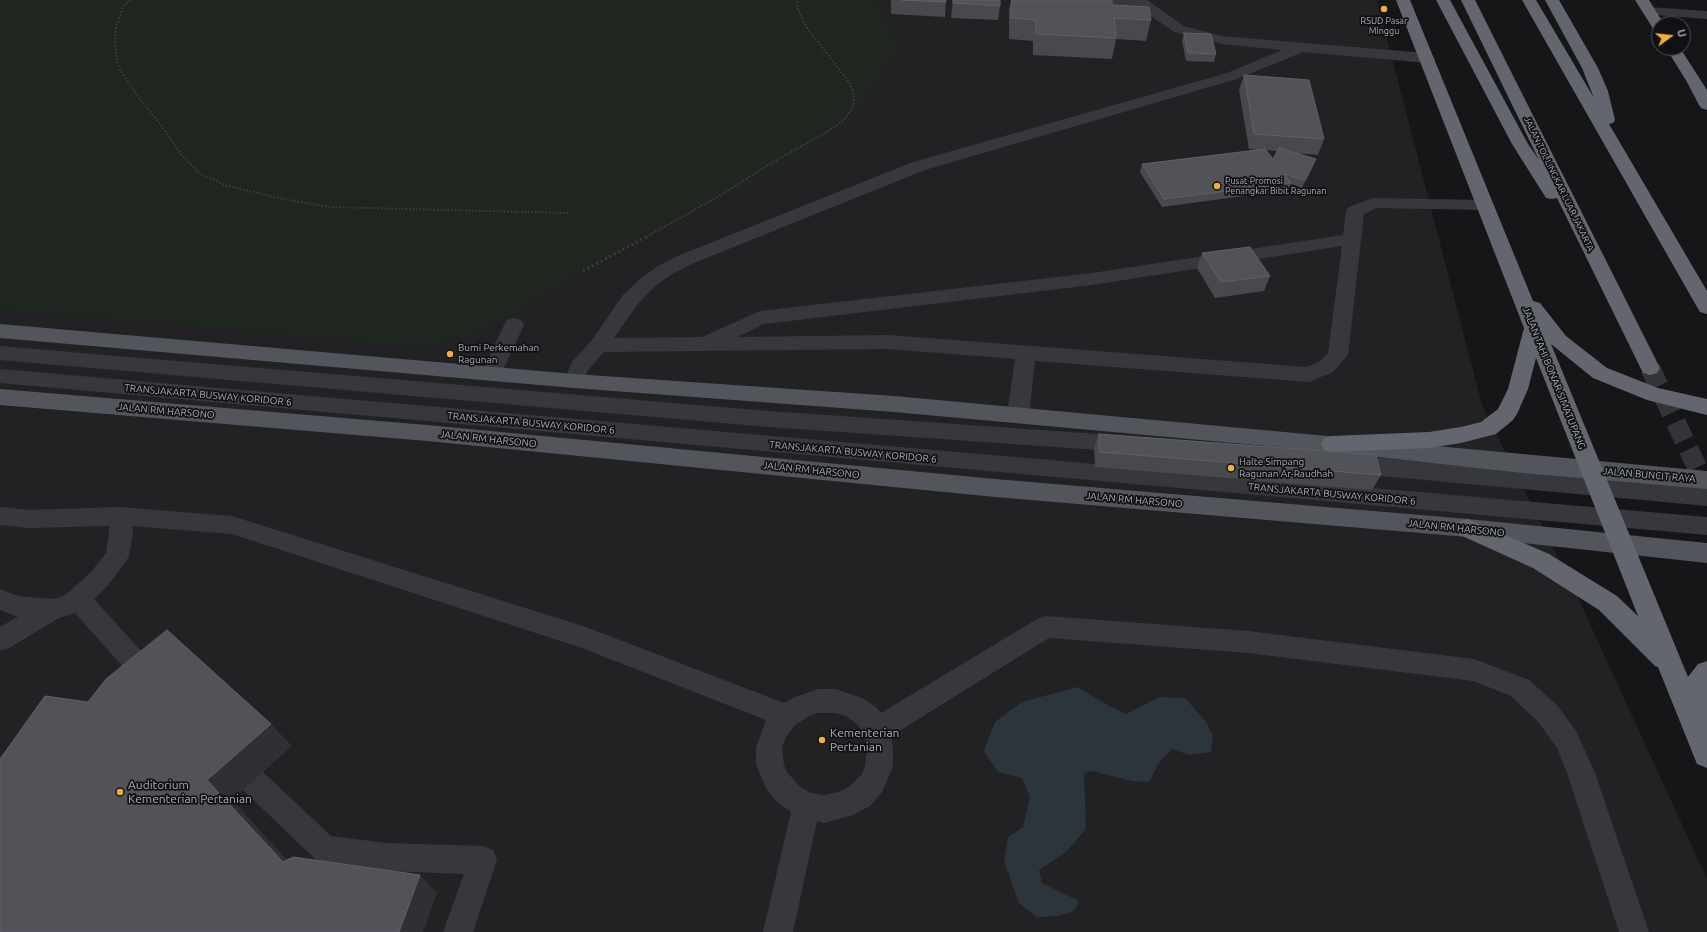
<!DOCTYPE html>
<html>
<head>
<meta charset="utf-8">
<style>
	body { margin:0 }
	#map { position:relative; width:1707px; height:932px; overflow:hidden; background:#161618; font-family:Ubuntu,sans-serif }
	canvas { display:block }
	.north { position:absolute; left:1651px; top:16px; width:40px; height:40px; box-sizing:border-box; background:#111113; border:1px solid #4d4f55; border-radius:50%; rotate:75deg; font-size:11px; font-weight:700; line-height:16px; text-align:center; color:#a8adb8 }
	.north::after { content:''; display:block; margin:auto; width:14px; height:18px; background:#f2b134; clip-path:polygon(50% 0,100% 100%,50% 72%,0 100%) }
</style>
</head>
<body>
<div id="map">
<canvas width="1707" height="932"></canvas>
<div class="north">U</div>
</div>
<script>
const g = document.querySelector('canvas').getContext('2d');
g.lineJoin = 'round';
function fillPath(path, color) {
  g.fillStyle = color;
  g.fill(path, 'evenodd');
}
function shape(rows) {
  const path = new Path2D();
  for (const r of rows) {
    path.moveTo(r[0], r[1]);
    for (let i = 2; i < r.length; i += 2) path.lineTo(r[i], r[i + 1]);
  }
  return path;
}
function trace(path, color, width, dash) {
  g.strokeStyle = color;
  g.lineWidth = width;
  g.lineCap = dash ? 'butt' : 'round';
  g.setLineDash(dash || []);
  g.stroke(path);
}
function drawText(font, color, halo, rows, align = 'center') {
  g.font = font + ' Ubuntu,sans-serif';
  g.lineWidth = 3.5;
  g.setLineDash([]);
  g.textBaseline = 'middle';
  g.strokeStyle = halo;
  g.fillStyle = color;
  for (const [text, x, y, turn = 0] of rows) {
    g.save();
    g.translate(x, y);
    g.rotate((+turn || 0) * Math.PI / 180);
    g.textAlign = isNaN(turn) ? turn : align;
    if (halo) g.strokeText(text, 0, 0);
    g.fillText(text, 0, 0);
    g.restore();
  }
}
fillPath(shape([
	[0,0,1377,0,1482,405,1579,600,1707,879,1707,932,0,932]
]), '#222225');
fillPath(shape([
	[0,0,875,0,899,46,868,97,803,157,606,259,478,334,421,348,237,330,0,310]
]), '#1e261f');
fillPath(shape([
	[1077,687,1113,708,1126,714,1159,697,1185,698,1206,722,1213,735,1211,752,1189,755,1172,749,1159,763,1149,782,1132,781,1092,771,1084,773,1086,829,1067,851,1039,870,1042,883,1079,901,1074,911,1058,916,1037,917,1019,903,1004,861,1008,837,1023,827,1030,797,1022,778,998,772,984,751,995,722,1022,702]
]), '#2c353c');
trace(shape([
	[1650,368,1707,488]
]), '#333438', 20, [20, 10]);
trace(shape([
	[130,0,123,7,116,27,115,46,118,66,139,98,161,125,181,154,200,174,225,185,278,198,329,207,569,213],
	[646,237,719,196,773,162,827,132,845,119,853,106,854,95,849,82,807,28,797,7,798,0]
]), '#3d3f44', 2, [1.5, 2]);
trace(shape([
	[583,271,648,236]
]), '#3d3f44', 2.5, [2, 3]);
fillPath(shape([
	[1094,0,1147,0,1184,26,1222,36,1427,53,1432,55,1435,58,1432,61,1427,63,1303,52,1237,79,925,170,694,263,672,274,654,287,637,305,614,338,702,337,760,311,1092,273,1343,235,1346,211,1349,207,1373,198,1484,200,1490,201,1493,205,1490,209,1484,210,1376,208,1364,214,1348,355,1333,372,1309,382,1035,361,1029,415,1025,421,1018,423,1011,421,1007,415,1015,359,888,349,604,352,588,370,581,386,574,388,567,386,564,381,572,362,592,340,623,295,640,279,658,266,680,255,913,162,1227,73,1282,50,1222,44,1174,32,1138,7,1101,4,1096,3,1094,0],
	[1342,246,1328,353,1319,362,1307,367,888,335,737,337,764,324,1092,285,1342,246],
	[1649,7,1707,11,1707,19,1644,14,1642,11,1644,8,1649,7],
	[514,318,521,320,524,325,501,374,498,379,491,381,484,379,481,374,504,325,507,320,514,318],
	[0,346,769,411,1127,436,1135,438,1138,444,1135,450,1127,452,769,427,0,360,0,346],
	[0,369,1707,517,1707,535,0,383,0,369],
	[1349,455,1707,488,1707,506,1349,473,1341,470,1338,464,1341,458,1349,455],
	[0,507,29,510,120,507,232,516,586,627,784,703,793,698,818,689,836,689,862,698,876,707,881,713,1037,619,1046,616,1248,631,1474,659,1529,680,1557,705,1576,731,1595,773,1649,932,1619,932,1567,773,1557,748,1539,723,1511,696,1473,681,1248,653,1049,638,891,736,893,748,893,766,882,792,870,806,853,815,824,823,817,821,793,932,763,932,791,812,779,804,767,790,756,765,756,747,766,720,582,648,232,534,132,526,133,533,129,556,125,563,108,585,94,599,160,672,164,680,160,688,151,692,142,688,75,613,59,618,9,648,0,651,0,627,18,617,0,610,0,589,18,596,52,599,61,597,69,592,92,571,106,553,109,533,109,526,29,528,0,525,0,507],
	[818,713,836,713,846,716,858,725,864,734,867,748,865,766,862,774,850,786,839,792,824,795,811,793,799,786,787,772,784,765,782,747,786,737,795,725,809,716,818,713],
	[253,768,263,772,331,836,387,843,483,846,493,850,497,860,473,932,443,932,464,874,387,871,325,863,315,859,243,790,239,781,243,772,253,768]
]), '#37383d');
fillPath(shape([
	[0,324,574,374,894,396,1707,471,1707,489,1523,473,1332,452,894,412,574,388,0,338,0,324],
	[0,389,427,425,995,479,1468,519,1707,543,1707,563,1468,537,995,497,427,441,0,405,0,389]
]), '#53555c');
fillPath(shape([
	[1396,0,1410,0,1533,301,1540,303,1566,336,1607,368,1658,388,1707,399,1707,415,1647,400,1593,378,1551,344,1688,677,1698,664,1707,661,1707,768,1697,764,1658,667,1655,666,1599,610,1533,568,1460,535,1456,528,1460,521,1468,519,1549,554,1617,596,1638,616,1536,358,1528,389,1517,414,1513,420,1496,434,1461,443,1429,448,1332,452,1324,450,1321,444,1324,438,1332,436,1429,432,1461,427,1481,422,1498,409,1508,389,1524,328,1396,0],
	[1436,0,1450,0,1528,144,1539,160,1461,0,1475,0,1660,368,1657,373,1650,375,1643,373,1557,198,1552,199,1546,198,1512,144,1436,0],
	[1522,0,1536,0,1594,98,1582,68,1545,0,1559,0,1598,68,1608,91,1615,120,1613,123,1609,124,1707,291,1707,314,1700,312,1697,307,1522,0],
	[1635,0,1649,0,1664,24,1659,24,1659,31,1654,30,1635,0],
	[1666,48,1680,48,1707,90,1707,110,1701,108,1699,105,1687,82,1666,48]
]), '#63666e');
fillPath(shape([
	[891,0,946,0,945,17,891,14],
	[953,0,1000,6,998,20,951,18],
	[1011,0,1112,0,1112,5,1151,20,1146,41,1116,39,1112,59,1033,55,1033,41,1009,39,1009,10],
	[1184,33,1216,54,1214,62,1186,61,1182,41],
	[1244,75,1324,139,1318,155,1295,153,1313,167,1302,188,1291,184,1288,190,1162,207,1140,172,1142,164,1258,150,1249,149,1239,90],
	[1266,150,1277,151,1273,159],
	[1202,253,1270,276,1264,291,1215,298,1197,268],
	[1099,434,1381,475,1372,490,1095,467,1094,448]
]), '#47494d');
fillPath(shape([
	[1316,159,1313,167,1302,188,1305,180],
	[271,724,292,746,232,800,306,880,283,862,207,780],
	[420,875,437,893,423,932,399,932]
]), '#2f3033');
const building = shape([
	[902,0,946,0,946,2,902,0],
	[953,0,1000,0,1000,6,953,3,953,0],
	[1012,0,1112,0,1112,5,1149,7,1151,20,1114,18,1116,38,1036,34,1036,20,1011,18,1012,0],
	[1184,33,1211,34,1216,54,1188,53,1184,33],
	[1244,75,1309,80,1324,139,1254,134,1244,75],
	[1279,148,1316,159,1305,180,1284,174,1291,183,1164,199,1142,164,1265,149,1273,159,1279,148],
	[1250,247,1270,276,1221,282,1202,253,1250,247],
	[1099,434,1376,455,1381,475,1099,452,1099,434],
	[167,630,271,724,207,780,283,862,293,857,420,875,399,932,0,932,0,759,45,696,88,702,106,679,167,630]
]);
fillPath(building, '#525359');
trace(building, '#5f6168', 1);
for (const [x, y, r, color] of [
	[1384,9,4,"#f2b134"],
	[1217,186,4,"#f2b134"],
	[450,354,4,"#f2b134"],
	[1231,468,4,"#f2b134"],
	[822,740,4,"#f2b134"],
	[120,792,4,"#f2b134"]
]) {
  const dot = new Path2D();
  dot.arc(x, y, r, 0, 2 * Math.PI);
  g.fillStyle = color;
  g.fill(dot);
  trace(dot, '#111113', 1.5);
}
drawText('9px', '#a8adb8', '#111113', [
	["RSUD Pasar",1384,21],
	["Minggu",1384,31],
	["Pusat Promosi",1225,181,"left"],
	["Penangkar Bibit Ragunan",1225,191,"left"]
]);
drawText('9px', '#a8adb8', '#111113', [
	["JALAN TOL LINGKAR LUAR JAKARTA",1559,184,64]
]);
drawText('10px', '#a8adb8', '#111113', [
	["Bumi Perkemahan",458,348],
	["Ragunan",458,360],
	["Halte Simpang",1239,462],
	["Ragunan Ar-Raudhah",1239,474]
], 'left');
drawText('10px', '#a8adb8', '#111113', [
	["JALAN TAHI BONAR SIMATUPANG",1554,378,68],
	["TRANSJAKARTA BUSWAY KORIDOR 6",208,395,5],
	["JALAN RM HARSONO",166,411,5],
	["TRANSJAKARTA BUSWAY KORIDOR 6",531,423,5],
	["JALAN RM HARSONO",488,439,6],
	["TRANSJAKARTA BUSWAY KORIDOR 6",853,452,5],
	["JALAN RM HARSONO",811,470,6],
	["JALAN BUNCIT RAYA",1649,475,5],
	["TRANSJAKARTA BUSWAY KORIDOR 6",1332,494,5],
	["JALAN RM HARSONO",1134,500,5],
	["JALAN RM HARSONO",1456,528,6]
]);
drawText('12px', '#a8adb8', '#111113', [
	["Kementerian",830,733],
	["Pertanian",830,747],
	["Auditorium",128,785],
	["Kementerian Pertanian",128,799]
], 'left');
</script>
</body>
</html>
